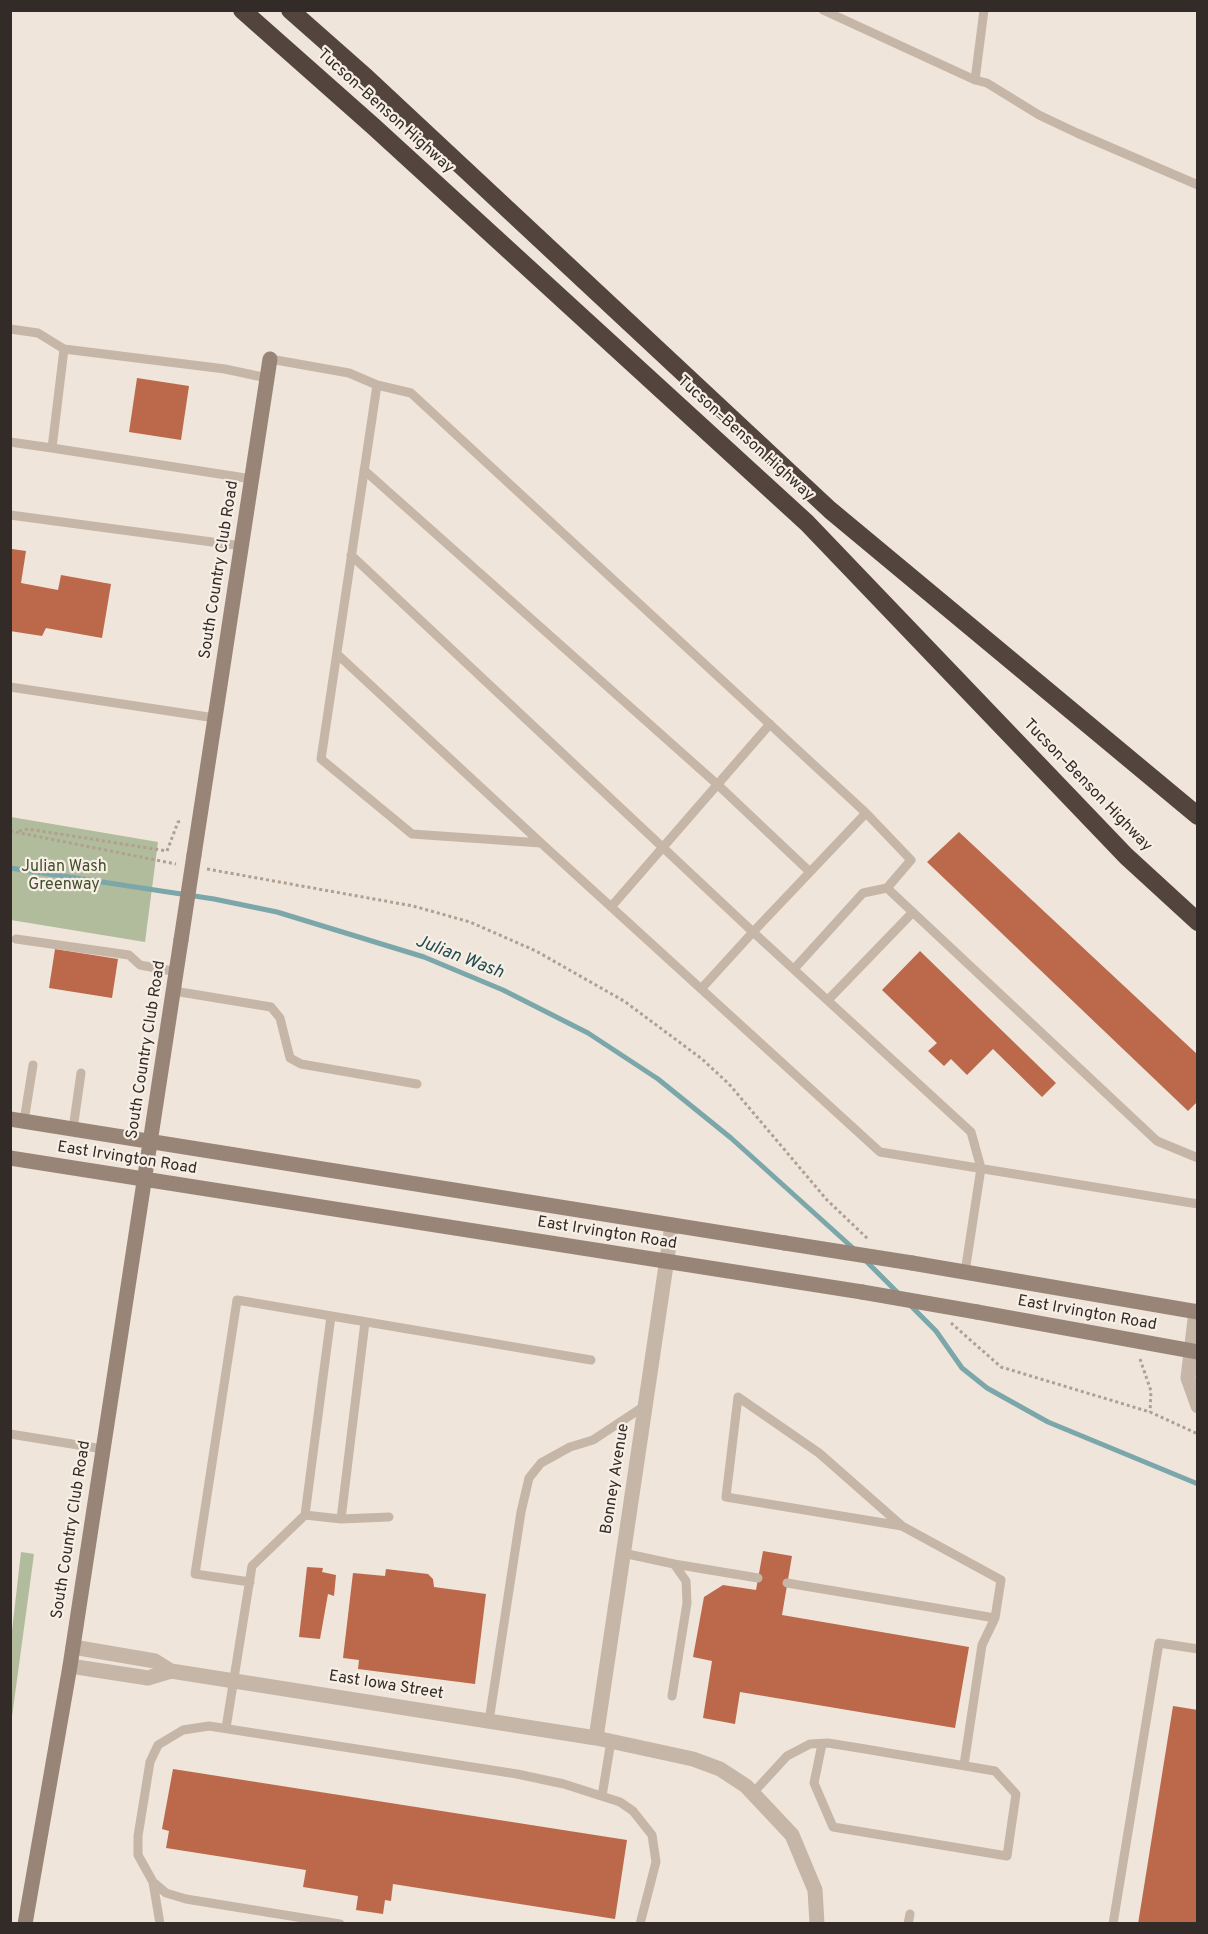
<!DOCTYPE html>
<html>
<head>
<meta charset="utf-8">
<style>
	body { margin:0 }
	#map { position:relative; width:1208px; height:1934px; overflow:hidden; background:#efe5da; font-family:Overpass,sans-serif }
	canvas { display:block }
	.frame { position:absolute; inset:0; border:12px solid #332b27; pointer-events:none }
</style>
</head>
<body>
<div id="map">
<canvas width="1208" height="1934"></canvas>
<div class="frame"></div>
</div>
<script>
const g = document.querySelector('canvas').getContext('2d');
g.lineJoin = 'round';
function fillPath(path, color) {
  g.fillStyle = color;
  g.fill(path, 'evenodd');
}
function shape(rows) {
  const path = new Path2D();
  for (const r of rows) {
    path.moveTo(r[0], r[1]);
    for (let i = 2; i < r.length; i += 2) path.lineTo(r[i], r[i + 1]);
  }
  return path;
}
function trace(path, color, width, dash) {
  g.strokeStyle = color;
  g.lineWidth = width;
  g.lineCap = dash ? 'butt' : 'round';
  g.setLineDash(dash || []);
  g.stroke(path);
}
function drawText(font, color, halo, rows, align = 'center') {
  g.font = font + ' Overpass,sans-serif';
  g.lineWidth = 4.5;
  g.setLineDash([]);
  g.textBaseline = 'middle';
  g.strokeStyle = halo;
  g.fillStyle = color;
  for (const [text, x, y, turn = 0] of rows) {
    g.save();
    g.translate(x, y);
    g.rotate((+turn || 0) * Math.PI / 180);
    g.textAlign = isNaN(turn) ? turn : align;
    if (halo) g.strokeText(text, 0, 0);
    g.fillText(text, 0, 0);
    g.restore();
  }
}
fillPath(shape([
	[11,817,158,842,145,942,11,920],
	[21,1552,34,1554,11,1724,10,1648]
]), '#b0bc9b');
trace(shape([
	[10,868,214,899,277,912,424,957,503,990,588,1033,658,1079,731,1138,854,1249],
	[865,1260,899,1294],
	[910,1305,936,1331,962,1368,987,1388,1048,1422,1198,1484]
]), '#7ba7aa', 5);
fillPath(shape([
	[137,378,189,386,181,440,129,432],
	[12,549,26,551,21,583,58,590,61,575,111,584,102,638,46,628,42,636,10,631],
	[959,832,1198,1055,1198,1101,1188,1111,927,862],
	[55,949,118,959,112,998,49,988],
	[920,951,1056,1083,1042,1097,993,1049,967,1075,951,1059,944,1066,928,1051,937,1043,882,990],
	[763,1551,792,1556,782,1615,969,1647,955,1728,740,1692,735,1724,703,1718,712,1661,693,1657,704,1597,723,1585,756,1590],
	[307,1567,323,1568,322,1572,336,1575,334,1596,328,1594,320,1639,299,1637],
	[386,1569,428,1574,433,1579,434,1587,486,1594,475,1684,358,1669,359,1660,343,1658,353,1573,385,1576],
	[1173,1706,1198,1710,1198,1924,1138,1924],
	[173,1769,627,1840,615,1919,393,1884,391,1901,385,1900,383,1914,356,1910,358,1896,303,1887,306,1870,166,1848,169,1831,162,1829]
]), '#bc694b');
trace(shape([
	[10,831,176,864],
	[19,831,28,829,167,851,178,822,182,821],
	[207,869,413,906,470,922,536,951,624,1001,702,1059,729,1084,827,1200,869,1240],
	[951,1323,1001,1367,1150,1412,1198,1434],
	[1140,1359,1151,1391,1150,1412]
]), '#b1a091', 3, [3, 3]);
trace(shape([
	[823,10,975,80],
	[984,10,975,80,987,83,1039,115,1077,133,1198,185],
	[10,329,38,333,64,349],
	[270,359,349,373,377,385],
	[10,442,52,448],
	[364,470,718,785,810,872],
	[252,479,52,448,64,349,225,369,267,378],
	[10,515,242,546],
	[351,555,753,932,866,813],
	[337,654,541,843],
	[10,687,215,718],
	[611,907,770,724],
	[16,939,129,955,140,965,177,972],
	[794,969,863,893,887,888],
	[701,989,753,932,971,1132,981,1168,965,1272],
	[174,991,271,1007,280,1018,290,1058,301,1064,417,1084],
	[828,1000,913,912],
	[24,1121,33,1065],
	[73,1129,81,1073],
	[1198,1158,1157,1141,887,888,911,860,866,813,411,393,377,385,321,759,412,834,541,843,880,1152,1198,1204],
	[10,1434,103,1449],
	[305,1515,341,1519,365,1322],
	[341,1519,389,1517],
	[623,1553,674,1564,686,1581,687,1603,672,1696],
	[674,1564,758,1578],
	[250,1582,195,1574,237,1300,591,1360],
	[787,1583,995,1618,1001,1580,902,1526,726,1497,738,1397,819,1453,902,1526],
	[489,1721,521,1512,529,1478,541,1463,570,1447,593,1440,646,1405],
	[226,1728,252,1566,305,1515,331,1316],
	[964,1765,982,1645,995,1618],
	[753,1793,787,1756,810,1744,828,1743,865,1749,995,1771,1016,1794,1007,1856,833,1827,814,1783,822,1744],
	[602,1796,611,1741],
	[153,1882,160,1924],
	[340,1924,186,1899,166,1893,153,1882,138,1855,138,1836,150,1762,158,1745,183,1730,209,1726,517,1774,564,1784,620,1802,633,1811,652,1835,656,1862,640,1924],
	[908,1924,910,1914],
	[1113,1924,1159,1643,1198,1649]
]), '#c6b6a7', 9);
trace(shape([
	[1196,1311,1188,1378,1198,1406],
	[70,1666,148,1678,171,1671,155,1661,73,1647],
	[171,1671,596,1738,693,1759,720,1769,746,1786,792,1835,815,1890,817,1924],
	[596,1738,672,1225]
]), '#c6b6a7', 15);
trace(shape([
	[194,855,270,359],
	[10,1119,785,1243],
	[10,1158,862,1292],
	[912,1263,1198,1312],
	[977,1312,1198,1352],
	[25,1924,70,1666,181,940]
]), '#998578', 15);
trace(shape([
	[242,10,373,126,807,523,1126,856,1198,922],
	[290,10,367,78,830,510,1198,816]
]), '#53453e', 18);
trace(shape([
	[181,940,194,855],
	[785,1243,912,1263],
	[862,1292,977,1312]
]), '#998578', 15);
drawText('16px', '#332b27', '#f7efe5', [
	["Tucson–Benson Highway",385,112,42],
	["Tucson–Benson Highway",745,439,42],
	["South Country Club Road",220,570,-81],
	["Tucson–Benson Highway",1087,786,46],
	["South Country Club Road",147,1050,-81],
	["East Irvington Road",127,1159,9],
	["East Irvington Road",607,1234,9],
	["East Irvington Road",1087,1314,10],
	["Bonney Avenue",616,1479,-81],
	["South Country Club Road",72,1530,-81],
	["East Iowa Street",386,1686,9]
]);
drawText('16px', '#424f2d', '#f7efe5', [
	["Julian Wash",64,868],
	["Greenway",64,886]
]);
drawText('italic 18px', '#204c51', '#f7efe5', [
	["Julian Wash",459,958,21]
]);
</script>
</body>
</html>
